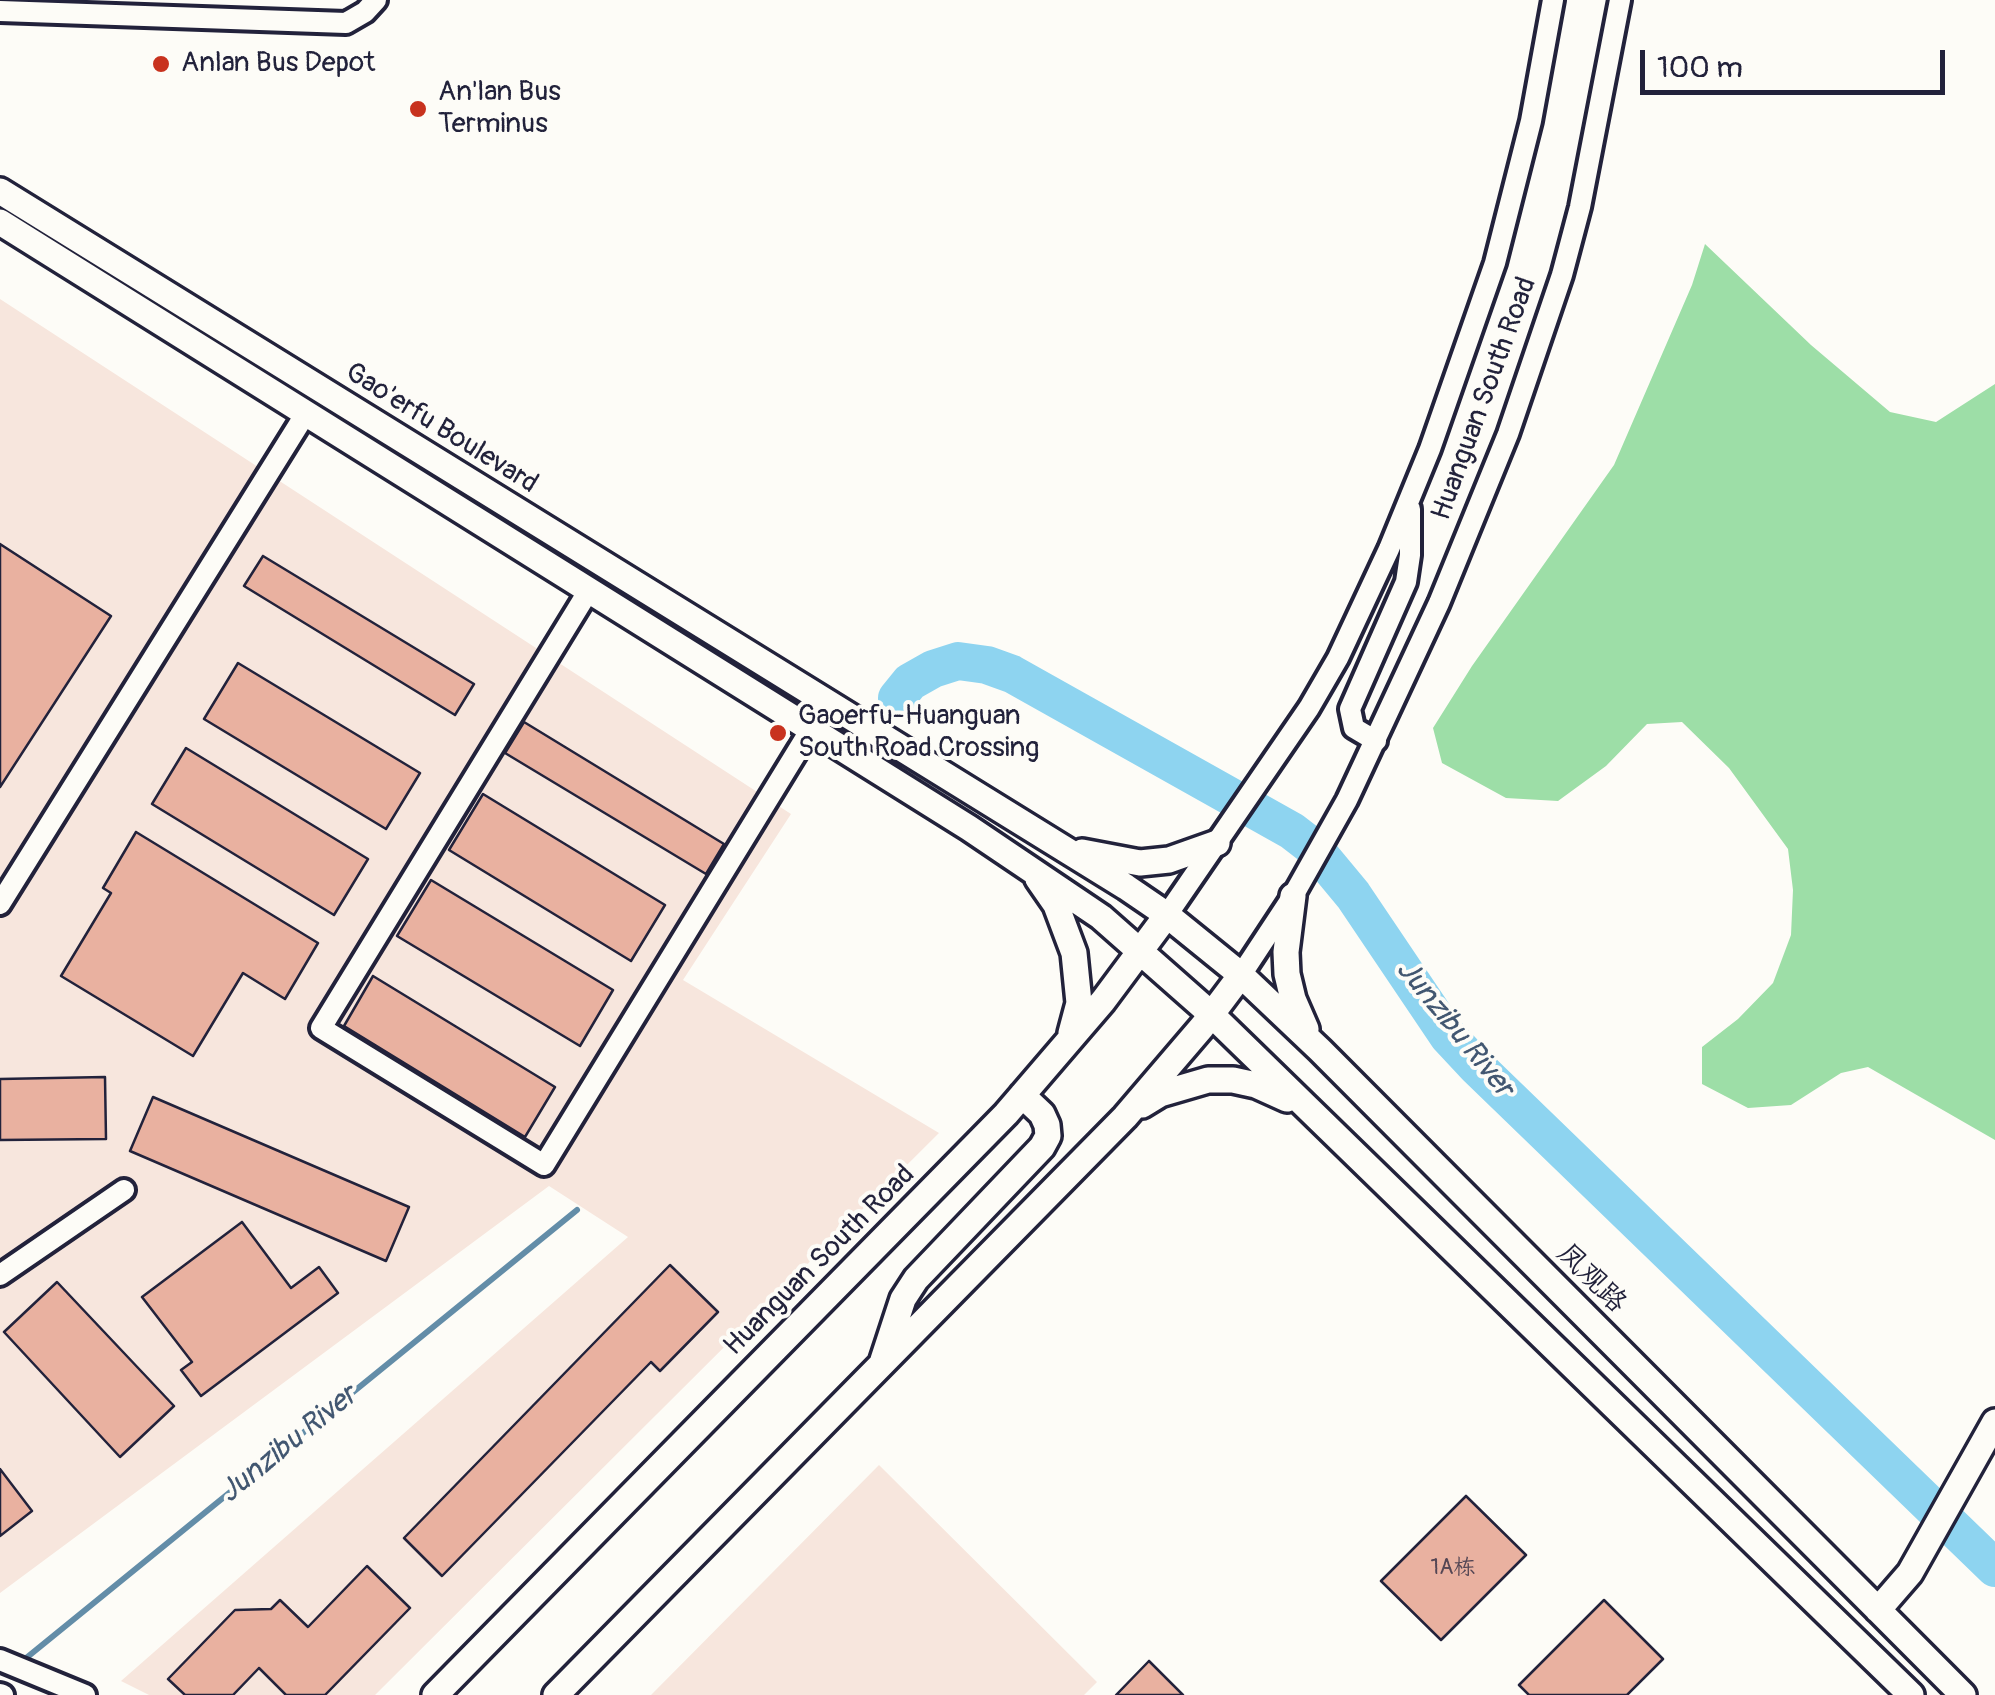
<!DOCTYPE html>
<html>
<head>
<meta charset="utf-8">
<style>
	body { margin:0 }
	#map { position:relative; width:1995px; height:1695px; overflow:hidden; background:#fdfcf7; font-family:Pangolin,sans-serif }
	canvas { display:block }
	.scale { position:absolute; left:1640px; top:50px; width:305px; height:45px; box-sizing:border-box; border:5px solid #22223b; border-top:0; padding-left:12px; font-size:30px; line-height:35px; white-space:nowrap; color:#22223b; -webkit-text-stroke:8px #fdfcf7; paint-order:stroke }
</style>
</head>
<body>
<div id="map">
<canvas width="1995" height="1695"></canvas>
<div class="scale">100 m</div>
</div>
<script>
const g = document.querySelector('canvas').getContext('2d');
g.lineJoin = 'round';
function fillPath(path, color) {
  g.fillStyle = color;
  g.fill(path, 'evenodd');
}
function shape(rows) {
  const path = new Path2D();
  for (const r of rows) {
    path.moveTo(r[0], r[1]);
    for (let i = 2; i < r.length; i += 2) path.lineTo(r[i], r[i + 1]);
  }
  return path;
}
function trace(path, color, width, dash) {
  g.strokeStyle = color;
  g.lineWidth = width;
  g.lineCap = dash ? 'butt' : 'round';
  g.setLineDash(dash || []);
  g.stroke(path);
}
function drawText(font, color, halo, rows, align = 'center') {
  g.font = font + ' Pangolin,"LXGW WenKai TC",sans-serif';
  g.lineWidth = 8;
  g.setLineDash([]);
  g.textBaseline = 'middle';
  g.strokeStyle = halo;
  g.fillStyle = color;
  for (const [text, x, y, turn = 0] of rows) {
    g.save();
    g.translate(x, y);
    g.rotate((+turn || 0) * Math.PI / 180);
    g.textAlign = isNaN(turn) ? turn : align;
    if (halo) g.strokeText(text, 0, 0);
    g.fillText(text, 0, 0);
    g.restore();
  }
}
fillPath(shape([
	[0,299,791,814,683,980,939,1133,375,1695,149,1695,121,1681,628,1237,549,1186,0,1593],
	[879,1465,1097,1682,1084,1695,651,1695]
]), '#f7e6dd');
fillPath(shape([
	[1705,244,1811,345,1890,412,1936,422,1995,384,1995,1140,1868,1067,1841,1073,1791,1105,1748,1108,1702,1084,1702,1047,1738,1019,1773,983,1791,935,1793,890,1788,849,1729,768,1682,722,1647,724,1606,766,1558,801,1506,798,1442,763,1433,728,1472,666,1614,465,1692,285]
]), '#9ddea7');
trace(shape([
	[20,1663,577,1210]
]), '#638da8', 6);
trace(shape([
	[897,698,910,682,933,669,958,661,987,665,1012,674,1292,831,1314,848,1353,895,1448,1036,1476,1066,1995,1568]
]), '#8ed4f0', 38);
const building = shape([
	[0,544,111,616,0,787,0,544],
	[263,556,474,684,455,715,244,586,263,556],
	[238,663,420,773,386,829,204,719,238,663],
	[524,722,724,844,706,874,505,753,524,722],
	[186,748,368,859,334,915,152,804,186,748],
	[483,794,665,905,631,961,449,850,483,794],
	[136,832,318,943,285,999,243,973,193,1056,61,976,111,893,103,888,136,832],
	[431,880,613,990,580,1046,397,936,431,880],
	[373,976,555,1087,525,1137,344,1026,373,976],
	[105,1077,106,1139,0,1140,0,1079,105,1077],
	[153,1097,409,1207,386,1261,130,1151,153,1097],
	[242,1222,291,1288,319,1267,338,1293,201,1396,181,1370,192,1362,142,1297,242,1222],
	[670,1265,718,1312,660,1371,651,1362,442,1576,404,1538,670,1265],
	[57,1282,174,1406,120,1457,4,1332,57,1282],
	[0,1469,32,1511,0,1536,0,1469],
	[1466,1496,1526,1555,1441,1640,1381,1581,1466,1496],
	[367,1566,410,1608,325,1695,286,1695,259,1668,233,1695,185,1695,168,1679,235,1610,271,1609,280,1600,308,1627,367,1566],
	[1604,1600,1663,1659,1627,1695,1529,1695,1519,1685,1604,1600],
	[1149,1661,1183,1695,1116,1695,1149,1661]
]);
fillPath(building, '#e9b1a0');
trace(building, '#22223b', 2.5);
const minor = shape([
	[0,11,346,23,365,12,376,0],
	[589,590,321,1028,544,1165,811,729],
	[1376,741,1354,728,1350,709,1406,582,1410,555,1410,509],
	[0,904,306,413],
	[1167,915,1309,708,1338,658,1389,549,1430,449,1495,263,1531,121,1553,0],
	[1241,975,1293,896,1347,800,1439,603,1508,434,1562,275,1580,207,1620,0],
	[0,1275,124,1190],
	[0,1660,85,1695],
	[0,1694,3,1695]
]);
const major = shape([
	[0,191,1126,887,1167,915,1241,975,1320,1050,1963,1695],
	[0,222,969,828,1101,917,1211,1014,1911,1695],
	[1082,852,1140,863,1169,860,1217,843],
	[1038,879,1056,905,1074,953,1079,1003,1071,1033],
	[1293,896,1286,952,1287,974,1293,999,1306,1029],
	[1142,1105,1160,1094,1208,1080,1233,1080,1256,1085,1287,1099],
	[883,1360,903,1299,916,1279,1042,1147,1048,1136,1047,1125,1042,1114,1022,1095],
	[1878,1610,1910,1573,1995,1422],
	[435,1695,1006,1114,1103,1001,1167,915],
	[556,1695,1125,1117,1202,1027,1241,975]
]);
trace(minor, '#22223b', 28);
trace(major, '#22223b', 32);
trace(minor, '#fdfcf7', 20);
trace(major, '#fdfcf7', 25);
for (const [x, y, r, color] of [
	[161,64,10,"#c8321e"],
	[418,109,10,"#c8321e"],
	[778,733,10,"#c8321e"]
]) {
  const dot = new Path2D();
  dot.arc(x, y, r, 0, 2 * Math.PI);
  g.fillStyle = color;
  g.fill(dot);
  trace(dot, '#fdfcf7', 4);
}
drawText('22px', '#544654', null, [
	["1A栋",1453,1568]
]);
drawText('28px', '#22223b', '#fdfcf7', [
	["Anlan Bus Depot",181,64],
	["An'lan Bus",438,93],
	["Terminus",438,125],
	["Gaoerfu-Huanguan",798,717],
	["South Road Crossing",798,749]
], 'left');
drawText('28px', '#22223b', '#fdfcf7', [
	["Huanguan South Road",1485,399,-70],
	["Gao'erfu Boulevard",441,429,32],
	["Huanguan South Road",820,1261,-45],
	["凤观路",1591,1279,45]
]);
drawText('italic 30px', '#425771', '#fdfcf7', [
	["Junzibu River",1454,1029,51],
	["Junzibu River",289,1445,-39]
]);
</script>
</body>
</html>
